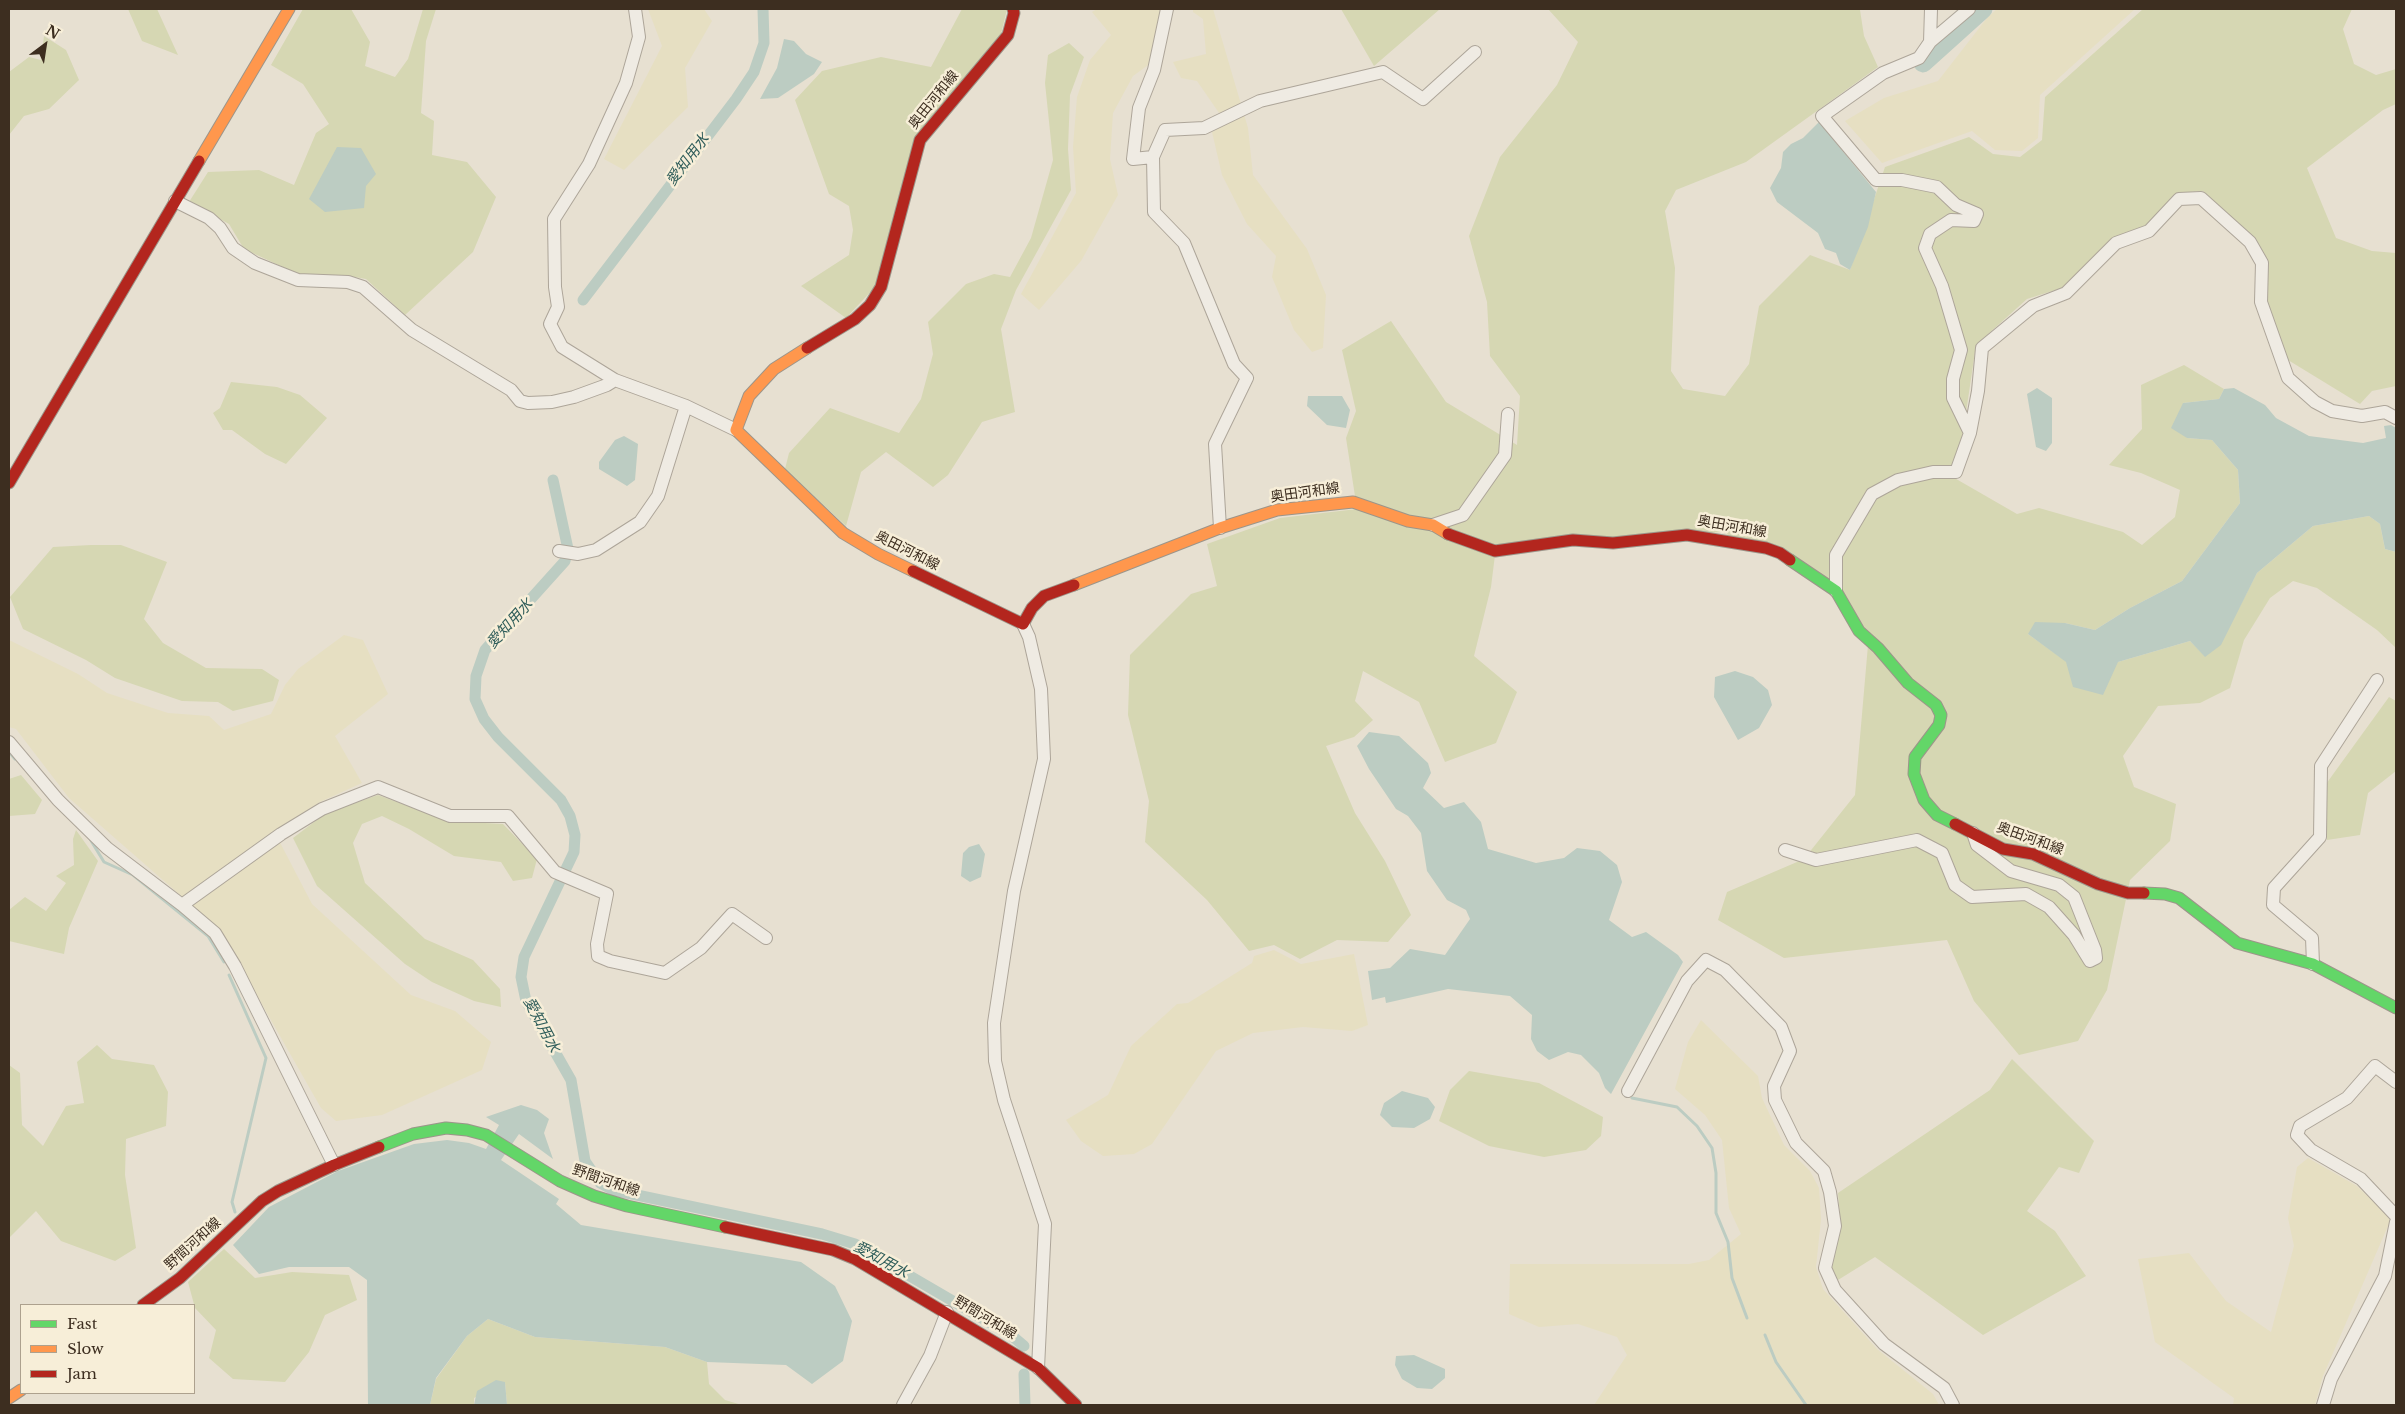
<!DOCTYPE html>
<html>
<head>
<meta charset="utf-8">
<style>
	body { margin:0 }
	#map { position:relative; width:2405px; height:1414px; overflow:hidden; background:#e7e0d1; font-family:"Libre Baskerville",serif }
	canvas { display:block }
	.frame { position:absolute; inset:0; border:10px solid #3d2e20; pointer-events:none }
	.legend { position:absolute; left:20px; top:1304px; width:175px; height:90px; box-sizing:border-box; background:#f7eed8; border:1px solid #ada18e; margin:0; padding:6px 9px; list-style:none; font-size:15px; color:#3d2e20 }
	.legend li { display:flex; align-items:center; gap:10px; height:25px }
	.legend b { width:25px; border:1px solid #ada18e }
	.north { position:absolute; left:20px; top:20px; width:50px; height:50px; -webkit-text-stroke:4px #f7eed8; paint-order:stroke; rotate:31deg; font-size:14px; font-weight:700; line-height:20px; text-align:center; color:#3d2e20 }
	.north::after { content:''; display:block; margin:auto; width:18px; height:22px; background:#3d2e20; clip-path:polygon(50% 0,100% 100%,50% 72%,0 100%) }
</style>
</head>
<body>
<div id="map">
<canvas width="2405" height="1414"></canvas>
<div class="frame"></div>
<ul class="legend">
<li><b style="height:6px;background:#63d668"></b>Fast</li>
<li><b style="height:6px;background:#ff974d"></b>Slow</li>
<li><b style="height:6px;background:#b3261e"></b>Jam</li>
</ul>
<div class="north">N</div>
</div>
<script>
const g = document.querySelector('canvas').getContext('2d');
g.lineJoin = 'round';
function fillPath(path, color) {
  g.fillStyle = color;
  g.fill(path, 'evenodd');
}
function shape(rows) {
  const path = new Path2D();
  for (const r of rows) {
    path.moveTo(r[0], r[1]);
    for (let i = 2; i < r.length; i += 2) path.lineTo(r[i], r[i + 1]);
  }
  return path;
}
function trace(path, color, width, dash) {
  g.strokeStyle = color;
  g.lineWidth = width;
  g.lineCap = dash ? 'butt' : 'round';
  g.setLineDash(dash || []);
  g.stroke(path);
}
function drawText(font, color, halo, rows, align = 'center') {
  g.font = font + ' "Libre Baskerville","Noto Sans JP",serif';
  g.lineWidth = 5;
  g.setLineDash([]);
  g.textBaseline = 'middle';
  g.strokeStyle = halo;
  g.fillStyle = color;
  for (const [text, x, y, turn = 0] of rows) {
    g.save();
    g.translate(x, y);
    g.rotate((+turn || 0) * Math.PI / 180);
    g.textAlign = isNaN(turn) ? turn : align;
    if (halo) g.strokeText(text, 0, 0);
    g.fillText(text, 0, 0);
    g.restore();
  }
}
fillPath(shape([
	[648,9,704,9,712,21,685,68,688,107,624,170,604,159,662,46],
	[1097,9,1159,9,1160,11,1151,63,1133,76,1113,113,1110,159,1118,195,1081,261,1039,310,1021,294,1076,193,1073,147,1077,97,1090,60,1111,35,1092,12],
	[1193,9,1213,9,1248,128,1253,175,1307,249,1326,295,1323,348,1312,352,1294,330,1272,277,1276,256,1247,224,1222,175,1212,132,1226,123,1197,81,1181,78,1173,62,1206,54,1203,19,1193,12],
	[1997,9,2135,9,2040,95,2038,138,2022,151,1995,150,1972,131,1882,163,1845,121,1884,98,1938,81,1987,18],
	[344,635,363,640,388,694,335,736,362,783,320,802,274,831,312,904,411,995,455,1011,491,1042,482,1070,382,1115,336,1121,321,1108,219,929,69,798,16,729,9,727,9,640,78,674,107,693,168,713,209,716,224,730,271,714,285,685,298,669],
	[1274,950,1301,964,1354,954,1368,1025,1352,1031,1303,1027,1253,1033,1216,1051,1152,1144,1134,1154,1103,1156,1081,1141,1066,1120,1108,1095,1131,1046,1177,1004,1188,1003,1252,963,1254,956],
	[1701,1020,1758,1076,1762,1098,1784,1145,1810,1171,1819,1188,1821,1219,1816,1267,1823,1289,1877,1349,1933,1394,1939,1405,1594,1405,1627,1355,1617,1337,1578,1324,1539,1327,1509,1314,1510,1264,1689,1264,1709,1260,1741,1234,1729,1208,1722,1140,1705,1115,1675,1089,1688,1042],
	[2308,1158,2357,1186,2391,1219,2323,1376,2315,1405,2233,1405,2234,1398,2155,1342,2138,1259,2189,1253,2226,1301,2271,1332,2294,1246,2288,1218,2297,1167]
]), '#e6dfc2');
fillPath(shape([
	[128,9,157,9,178,55,142,41],
	[303,9,351,9,370,42,365,66,395,77,408,59,423,9,436,9,426,41,421,113,434,121,432,155,467,162,496,197,473,252,405,315,366,279,349,276,300,275,244,249,229,224,189,202,208,172,259,170,294,185,316,133,329,124,303,84,271,65],
	[962,9,1007,9,1001,34,916,136,877,285,846,318,801,286,849,255,853,230,849,206,829,194,795,100,822,71,881,57,931,67],
	[1341,9,1440,9,1374,66],
	[1548,9,1860,10,1864,36,1878,67,1746,162,1676,190,1665,211,1675,268,1671,371,1683,389,1725,396,1749,364,1759,306,1810,255,1850,270,1885,167,1969,137,1993,154,2020,157,2042,140,2045,97,2143,9,2352,9,2343,29,2354,64,2376,75,2396,69,2396,104,2383,110,2307,168,2336,238,2372,251,2396,253,2396,386,2372,391,2360,404,2288,360,2267,300,2268,260,2253,237,2203,191,2178,193,2145,226,2065,287,2027,299,1976,345,1963,433,1951,476,2017,514,2039,508,2123,532,2142,545,2175,517,2180,490,2141,473,2109,465,2142,429,2141,385,2184,365,2224,389,2219,399,2183,403,2187,438,2212,440,2238,470,2240,503,2182,581,2130,608,2095,630,2065,623,2028,634,2067,662,2118,662,2190,641,2205,656,2239,608,2257,573,2313,526,2369,516,2380,524,2385,549,2396,552,2396,648,2377,630,2317,588,2293,581,2270,598,2244,640,2230,688,2200,703,2158,706,2123,756,2134,787,2176,804,2170,841,2130,880,2107,990,2078,1041,2019,1055,1974,1001,1947,940,1784,958,1718,920,1727,892,1804,859,1855,795,1868,645,1843,591,1722,532,1496,547,1491,587,1474,656,1517,692,1496,743,1445,762,1419,702,1363,671,1355,701,1373,720,1354,737,1326,746,1355,813,1385,861,1411,915,1388,942,1337,940,1300,959,1274,945,1249,951,1207,900,1145,842,1149,801,1128,715,1130,655,1191,594,1217,586,1207,544,1280,518,1357,509,1346,438,1356,411,1342,350,1391,321,1446,402,1517,445,1520,396,1490,356,1487,302,1469,236,1500,157,1557,85,1578,42],
	[44,36,66,50,79,80,49,109,24,116,9,135,9,72,29,57,41,60],
	[1069,43,1084,57,1070,95,1068,149,1071,190,1016,290,1001,329,1015,412,982,422,948,475,933,487,886,452,861,472,846,526,785,469,789,453,830,408,899,433,921,399,933,354,928,322,966,284,994,274,1010,277,1031,238,1053,160,1045,83,1048,55],
	[231,382,277,387,300,395,327,418,286,464,265,454,232,430,223,430,213,413,220,408],
	[91,545,121,545,167,562,144,619,163,643,206,668,262,669,279,680,273,701,233,711,218,702,182,701,115,678,86,660,23,629,10,597,53,547],
	[2389,697,2396,701,2396,771,2368,793,2360,835,2327,840,2326,784],
	[21,775,42,800,35,814,9,816,9,779],
	[378,795,448,821,503,824,537,859,532,878,513,881,501,862,454,856,409,829,382,816,362,824,353,843,365,883,425,939,473,960,500,989,501,1007,474,1001,432,982,405,964,317,886,293,838,326,813],
	[76,830,98,861,69,928,64,954,9,941,9,910,25,897,46,911,66,883,56,876,74,865,73,839],
	[97,1045,112,1059,154,1065,168,1092,166,1126,126,1139,125,1175,136,1248,115,1261,61,1241,36,1211,9,1238,9,1065,20,1073,22,1125,43,1146,66,1106,84,1103,77,1062],
	[2012,1059,2094,1141,2079,1173,2059,1167,2027,1211,2055,1231,2086,1276,1983,1335,1875,1257,1838,1280,1829,1266,1841,1228,1838,1193,1990,1090],
	[1469,1071,1539,1083,1603,1117,1601,1136,1586,1150,1544,1157,1489,1146,1439,1121,1450,1090],
	[224,1249,255,1278,292,1272,349,1275,357,1300,325,1315,309,1352,285,1382,233,1379,209,1358,216,1330,195,1308,188,1282],
	[488,1319,535,1337,665,1347,707,1362,709,1384,725,1400,742,1405,507,1405,505,1382,474,1398,474,1405,430,1405,436,1379,467,1336]
]), '#d6d7b3');
fillPath(shape([
	[784,39,794,41,806,54,822,62,814,74,778,98,760,99,777,68],
	[1819,122,1876,192,1868,227,1850,270,1840,264,1836,253,1825,249,1818,233,1777,202,1770,188,1781,168,1783,152,1791,144,1803,138],
	[337,147,361,148,376,174,366,186,364,208,325,212,309,199],
	[2037,388,2052,398,2052,443,2046,451,2036,447,2027,394],
	[2234,388,2265,405,2276,418,2309,436,2363,443,2386,438,2384,426,2391,425,2396,428,2396,552,2385,549,2380,524,2369,516,2313,526,2257,573,2221,645,2205,657,2190,641,2118,662,2103,695,2073,687,2066,662,2028,634,2035,622,2065,623,2095,630,2130,608,2182,581,2240,503,2238,470,2212,440,2187,438,2171,428,2183,403,2219,399,2224,389],
	[1308,396,1342,396,1350,410,1346,428,1327,425,1307,406],
	[624,436,638,444,635,480,627,486,599,469,599,462,615,440],
	[1735,671,1753,677,1768,690,1772,705,1759,728,1738,740,1714,697,1715,677],
	[1369,732,1399,736,1428,763,1431,773,1423,788,1444,808,1464,802,1481,822,1488,849,1536,863,1564,858,1577,848,1600,851,1617,865,1622,882,1609,920,1632,937,1646,932,1678,955,1683,962,1611,1094,1605,1088,1599,1073,1581,1055,1568,1052,1549,1060,1537,1051,1531,1039,1532,1015,1510,996,1448,989,1386,1003,1385,997,1372,1000,1368,971,1390,968,1410,949,1445,955,1470,919,1466,910,1447,900,1427,871,1421,833,1408,816,1396,809,1369,769,1357,746],
	[979,844,985,854,981,877,970,882,961,876,963,853,969,847],
	[1402,1091,1428,1098,1435,1107,1430,1119,1414,1128,1392,1127,1380,1115,1384,1103],
	[521,1105,537,1110,549,1119,544,1133,553,1159,519,1134,501,1160,559,1199,556,1204,581,1225,801,1262,835,1286,852,1321,843,1361,812,1384,786,1365,707,1362,665,1347,535,1337,488,1319,467,1336,436,1378,430,1405,368,1405,367,1280,349,1267,289,1267,259,1274,233,1245,269,1207,338,1171,414,1144,447,1140,469,1143,486,1149,499,1125,486,1117],
	[1414,1355,1445,1369,1445,1378,1432,1389,1417,1388,1402,1379,1395,1365,1396,1356],
	[496,1380,505,1382,507,1405,474,1405,477,1391]
]), '#bcccc2');
trace(shape([
	[9,752,15,759],
	[90,839,104,862,133,875,208,936,224,962],
	[229,975,266,1058,232,1202,235,1212],
	[1632,1098,1677,1107,1697,1126,1712,1148,1716,1173,1716,1213,1728,1242,1732,1278,1747,1318],
	[1765,1335,1776,1362,1806,1405]
]), '#bcccc2', 3);
trace(shape([
	[583,300,736,99,754,72,764,43,763,9],
	[553,480,568,549,565,561,485,650,476,676,475,699,484,719,498,737,561,800,570,816,575,835,574,852,524,957,521,977,526,1001,571,1080,585,1161,600,1183,613,1190,822,1234,855,1244,1011,1335,1024,1346],
	[1024,1374,1025,1405]
]), '#bcccc2', 11);
trace(shape([
	[1923,63,1983,9]
]), '#bcccc2', 19);
const street = shape([
	[635,9,639,37,626,83,589,164,554,219,555,287,558,307,550,324,562,347,615,380,686,406,736,430],
	[1969,9,1930,42,1919,58,1883,73,1822,116,1876,180,1902,180,1937,187,1956,205,1977,214,1974,221,1951,220,1930,234,1925,248,1942,286,1961,350,1953,379,1953,398,1970,433],
	[1930,42,1931,9],
	[1153,157,1133,159,1139,108,1154,70,1167,9],
	[175,201,209,218,220,228,233,248,255,263,298,280,348,282,363,287,412,330,511,390,520,401,528,403,552,402,574,397,607,385,615,380],
	[1433,525,1463,515,1505,455,1508,414],
	[1220,528,1215,444,1247,378,1234,364,1184,243,1154,212,1153,157,1165,130,1204,128,1260,101,1383,72,1423,99,1475,52],
	[559,551,578,554,596,550,640,522,658,496,686,406],
	[1836,591,1836,555,1872,494,1898,480,1933,472,1956,472,1970,433,1978,391,1982,348,2033,306,2066,293,2116,243,2149,231,2179,199,2201,198,2250,242,2262,263,2261,302,2288,378,2315,402,2332,411,2362,416,2385,412,2396,418],
	[1023,624,1029,637,1041,689,1044,759,1014,891,994,1023,995,1061,1004,1100,1045,1224,1038,1368],
	[9,742,58,800,107,848,182,905,215,933,235,966,334,1165],
	[1785,850,1816,860,1917,840,1942,853,1955,885,1972,897,2026,894,2049,907,2074,935,2090,961,2096,958,2095,950,2074,897,2059,885,2011,871,1977,845,1973,833],
	[182,905,281,834,322,809,378,787,450,816,508,816,555,872,607,894,597,944,598,956,610,961,665,973,701,948,732,914,766,938],
	[2313,964,2312,938,2273,905,2274,888,2320,837,2321,766,2377,680],
	[2396,1082,2375,1066,2347,1098,2300,1126,2297,1135,2311,1150,2361,1179,2396,1216],
	[1628,1091,1687,981,1706,960,1725,970,1781,1027,1790,1051,1774,1086,1775,1100,1796,1143,1824,1171,1830,1192,1835,1226,1825,1268,1835,1290,1884,1344,1944,1388,1953,1405],
	[903,1405,930,1356,947,1312],
	[2323,1405,2331,1379,2385,1276,2396,1222]
]);
const fast = shape([
	[1790,560,1836,591,1859,631,1878,648,1908,683,1936,705,1941,715,1939,725,1915,757,1914,774,1924,800,1937,815,1955,824],
	[2144,893,2165,894,2179,898,2237,943,2313,964,2396,1008],
	[379,1147,413,1134,446,1128,467,1130,486,1135,560,1181,594,1196,627,1206,725,1227]
]);
const slow = shape([
	[199,161,289,9],
	[807,348,774,369,749,396,736,430,843,533,878,554,913,571],
	[1074,585,1220,528,1277,510,1353,502,1408,521,1433,525,1448,534],
	[9,1398,21,1390]
]);
const jam = shape([
	[807,348,855,319,870,305,881,287,920,140,1008,35,1014,13,1013,9],
	[9,483,199,161],
	[1448,534,1495,551,1573,540,1613,543,1687,535,1766,548,1780,553,1790,560],
	[913,571,1023,624,1032,608,1044,596,1074,585],
	[1955,824,2003,849,2033,854,2098,884,2128,893,2144,893],
	[725,1227,833,1250,855,1259,1038,1368,1076,1405],
	[143,1305,180,1278,262,1201,278,1191,334,1165,379,1147]
]);
trace(street, '#ada599', 14);
trace(fast, '#9c958a', 13);
trace(slow, '#9c958a', 13);
trace(jam, '#9c958a', 13);
trace(street, '#efebe3', 12);
trace(fast, '#63d668', 11);
trace(slow, '#ff974d', 11);
trace(jam, '#b3261e', 11);
drawText('14px', '#3d2e20', '#f7eed8', [
	["奥田河和線",934,100,-51],
	["奥田河和線",1305,493,-8],
	["奥田河和線",1732,527,10],
	["奥田河和線",907,551,27],
	["奥田河和線",2030,839,20],
	["野間河和線",606,1181,19],
	["野間河和線",193,1244,-42],
	["野間河和線",985,1318,31]
]);
drawText('italic 15px', '#2f5d5a', '#f7eed8', [
	["愛知用水",688,160,-53],
	["愛知用水",510,624,-48],
	["愛知用水",541,1025,62],
	["愛知用水",881,1260,29]
]);
</script>
</body>
</html>
